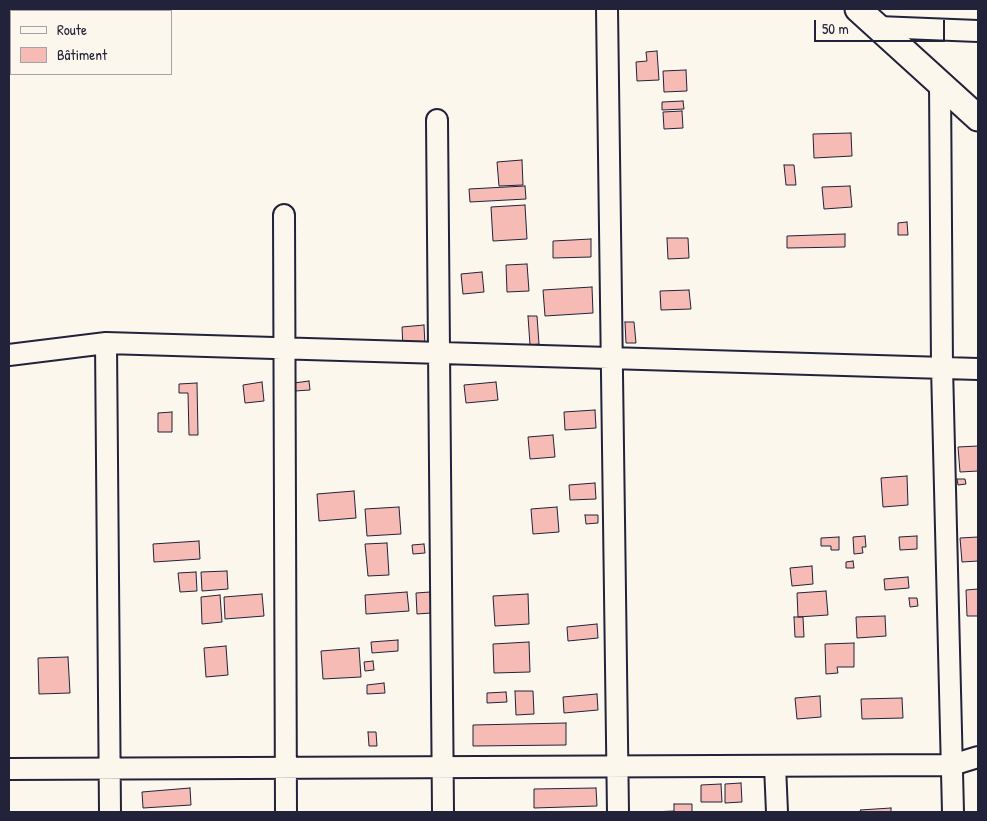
<!DOCTYPE html>
<html>
<head>
<meta charset="utf-8">
<style>
	body { margin:0 }
	#map { position:relative; width:987px; height:821px; overflow:hidden; background:#fbf7ec; font-family:"Patrick Hand",sans-serif }
	canvas { display:block }
	.frame { position:absolute; inset:0; border:10px solid #22223b; pointer-events:none }
	.legend { position:absolute; left:10px; top:10px; width:162px; height:65px; box-sizing:border-box; background:#fbf7ec; border:1px solid #a4a2a5; margin:0; padding:6px 9px; list-style:none; font-size:15px; color:#22223b }
	.legend li { display:flex; align-items:center; gap:10px; height:25px }
	.legend b { width:25px; border:1px solid #a4a2a5 }
	.scale { position:absolute; left:814px; top:20px; width:131px; height:22px; box-sizing:border-box; border:2px solid #22223b; border-top:0; padding-left:6px; font-size:15px; line-height:18px; white-space:nowrap; color:#22223b; -webkit-text-stroke:4px #fbf7ec; paint-order:stroke }
</style>
</head>
<body>
<div id="map">
<canvas width="987" height="821"></canvas>
<div class="frame"></div>
<ul class="legend">
<li><b style="height:6px;background:#fbf7ec"></b>Route</li>
<li><b style="height:14px;background:#f6bbb4"></b>Bâtiment</li>
</ul>
<div class="scale">50 m</div>
</div>
<script>
const g = document.querySelector('canvas').getContext('2d');
g.lineJoin = 'round';
function fillPath(path, color) {
  g.fillStyle = color;
  g.fill(path, 'evenodd');
}
function shape(rows) {
  const path = new Path2D();
  for (const r of rows) {
    path.moveTo(r[0], r[1]);
    for (let i = 2; i < r.length; i += 2) path.lineTo(r[i], r[i + 1]);
  }
  return path;
}
function trace(path, color, width, dash) {
  g.strokeStyle = color;
  g.lineWidth = width;
  g.lineCap = dash ? 'butt' : 'round';
  g.setLineDash(dash || []);
  g.stroke(path);
}
const building = shape([
	[657,51,659,80,637,81,636,62,647,61,646,52,657,51],
	[686,70,687,91,664,92,663,71,686,70],
	[683,101,684,109,662,110,662,102,683,101],
	[682,111,683,128,664,129,663,112,682,111],
	[851,133,852,156,814,158,813,134,851,133],
	[522,160,523,185,499,186,497,162,522,160],
	[784,165,794,165,796,185,786,185,784,165],
	[525,186,526,199,470,202,469,189,525,186],
	[850,186,852,207,824,209,822,187,850,186],
	[525,205,527,239,493,241,491,207,525,205],
	[907,222,908,235,898,235,898,223,907,222],
	[845,234,845,247,787,248,787,236,845,234],
	[667,238,688,238,689,258,668,259,667,238],
	[591,239,591,257,553,258,553,241,591,239],
	[527,264,529,291,507,292,506,265,527,264],
	[482,272,484,292,463,294,461,274,482,272],
	[592,287,593,313,545,316,543,290,592,287],
	[689,290,691,309,661,310,660,291,689,290],
	[528,316,537,316,539,344,530,345,528,316],
	[625,322,634,322,636,343,626,343,625,322],
	[424,325,425,346,403,348,402,327,424,325],
	[309,381,310,390,295,391,294,383,309,381],
	[262,382,264,401,245,403,243,385,262,382],
	[496,382,498,400,466,403,464,385,496,382],
	[197,383,198,435,189,435,188,393,179,393,179,384,197,383],
	[595,410,596,428,565,430,564,412,595,410],
	[172,412,172,432,158,432,158,413,172,412],
	[553,435,555,457,530,459,528,437,553,435],
	[978,446,978,471,960,472,958,447,978,446],
	[907,476,908,505,883,507,881,478,907,476],
	[957,479,965,479,966,484,958,485,957,479],
	[595,483,596,499,570,500,569,485,595,483],
	[354,491,356,518,319,521,317,494,354,491],
	[399,507,401,534,367,536,365,509,399,507],
	[557,507,559,532,533,534,531,509,557,507],
	[585,515,598,515,598,523,586,524,585,515],
	[865,536,866,547,862,547,863,553,854,554,853,537,865,536],
	[917,536,917,549,900,550,899,537,917,536],
	[839,537,839,550,831,550,831,546,821,546,821,538,839,537],
	[978,537,978,561,962,562,960,538,978,537],
	[199,541,200,559,154,562,153,544,199,541],
	[387,543,389,575,368,576,365,544,387,543],
	[424,544,425,553,413,554,412,545,424,544],
	[853,561,854,568,846,568,846,562,853,561],
	[812,566,813,584,792,586,790,568,812,566],
	[227,571,228,589,202,591,201,572,227,571],
	[196,572,197,591,180,592,178,573,196,572],
	[908,577,909,588,885,590,884,579,908,577],
	[978,589,978,616,967,616,966,590,978,589],
	[826,591,828,615,798,617,797,593,826,591],
	[407,592,409,611,366,614,365,595,407,592],
	[430,592,431,613,417,614,416,593,430,592],
	[262,594,264,616,225,619,224,597,262,594],
	[528,594,529,624,495,626,493,596,528,594],
	[220,595,222,622,202,624,201,597,220,595],
	[909,598,917,598,918,606,910,607,909,598],
	[885,616,886,636,857,638,856,617,885,616],
	[794,617,803,617,804,637,795,637,794,617],
	[597,624,598,638,568,641,567,627,597,624],
	[398,640,398,651,372,653,371,642,398,640],
	[529,642,530,672,494,673,493,644,529,642],
	[854,643,854,667,837,667,838,673,826,674,825,644,854,643],
	[226,646,228,675,206,677,204,648,226,646],
	[359,648,361,677,323,679,321,651,359,648],
	[68,657,70,693,39,694,38,658,68,657],
	[373,661,374,670,365,671,364,662,373,661],
	[384,683,385,693,367,694,367,685,384,683],
	[515,691,533,691,534,714,516,715,515,691],
	[506,692,507,702,487,703,487,693,506,692],
	[597,694,598,710,564,713,563,697,597,694],
	[820,696,821,717,797,719,795,698,820,696],
	[902,698,903,718,862,719,861,699,902,698],
	[566,723,566,745,473,746,473,725,566,723],
	[368,732,376,732,377,746,369,746,368,732],
	[741,783,742,802,725,803,725,784,741,783],
	[721,784,722,802,701,802,701,785,721,784],
	[190,788,191,805,143,808,142,792,190,788],
	[596,788,597,806,534,808,534,789,596,788],
	[674,804,692,804,692,812,652,812,674,811,674,804],
	[891,808,891,812,861,812,860,810,891,808]
]);
fillPath(building, '#f6bbb4');
trace(building, '#22223b', 1);
const minor = shape([
	[607,9,618,812],
	[878,27,978,31],
	[940,83,942,367,953,812],
	[437,120,443,812],
	[284,215,286,812],
	[106,343,110,812],
	[9,355,106,343,978,369],
	[775,766,777,812],
	[9,769,952,765,978,757]
]);
const tertiary = shape([
	[858,9,978,118]
]);
trace(minor, '#22223b', 24);
trace(tertiary, '#22223b', 29);
trace(minor, '#fbf7ec', 20);
trace(tertiary, '#fbf7ec', 25);
</script>
</body>
</html>
